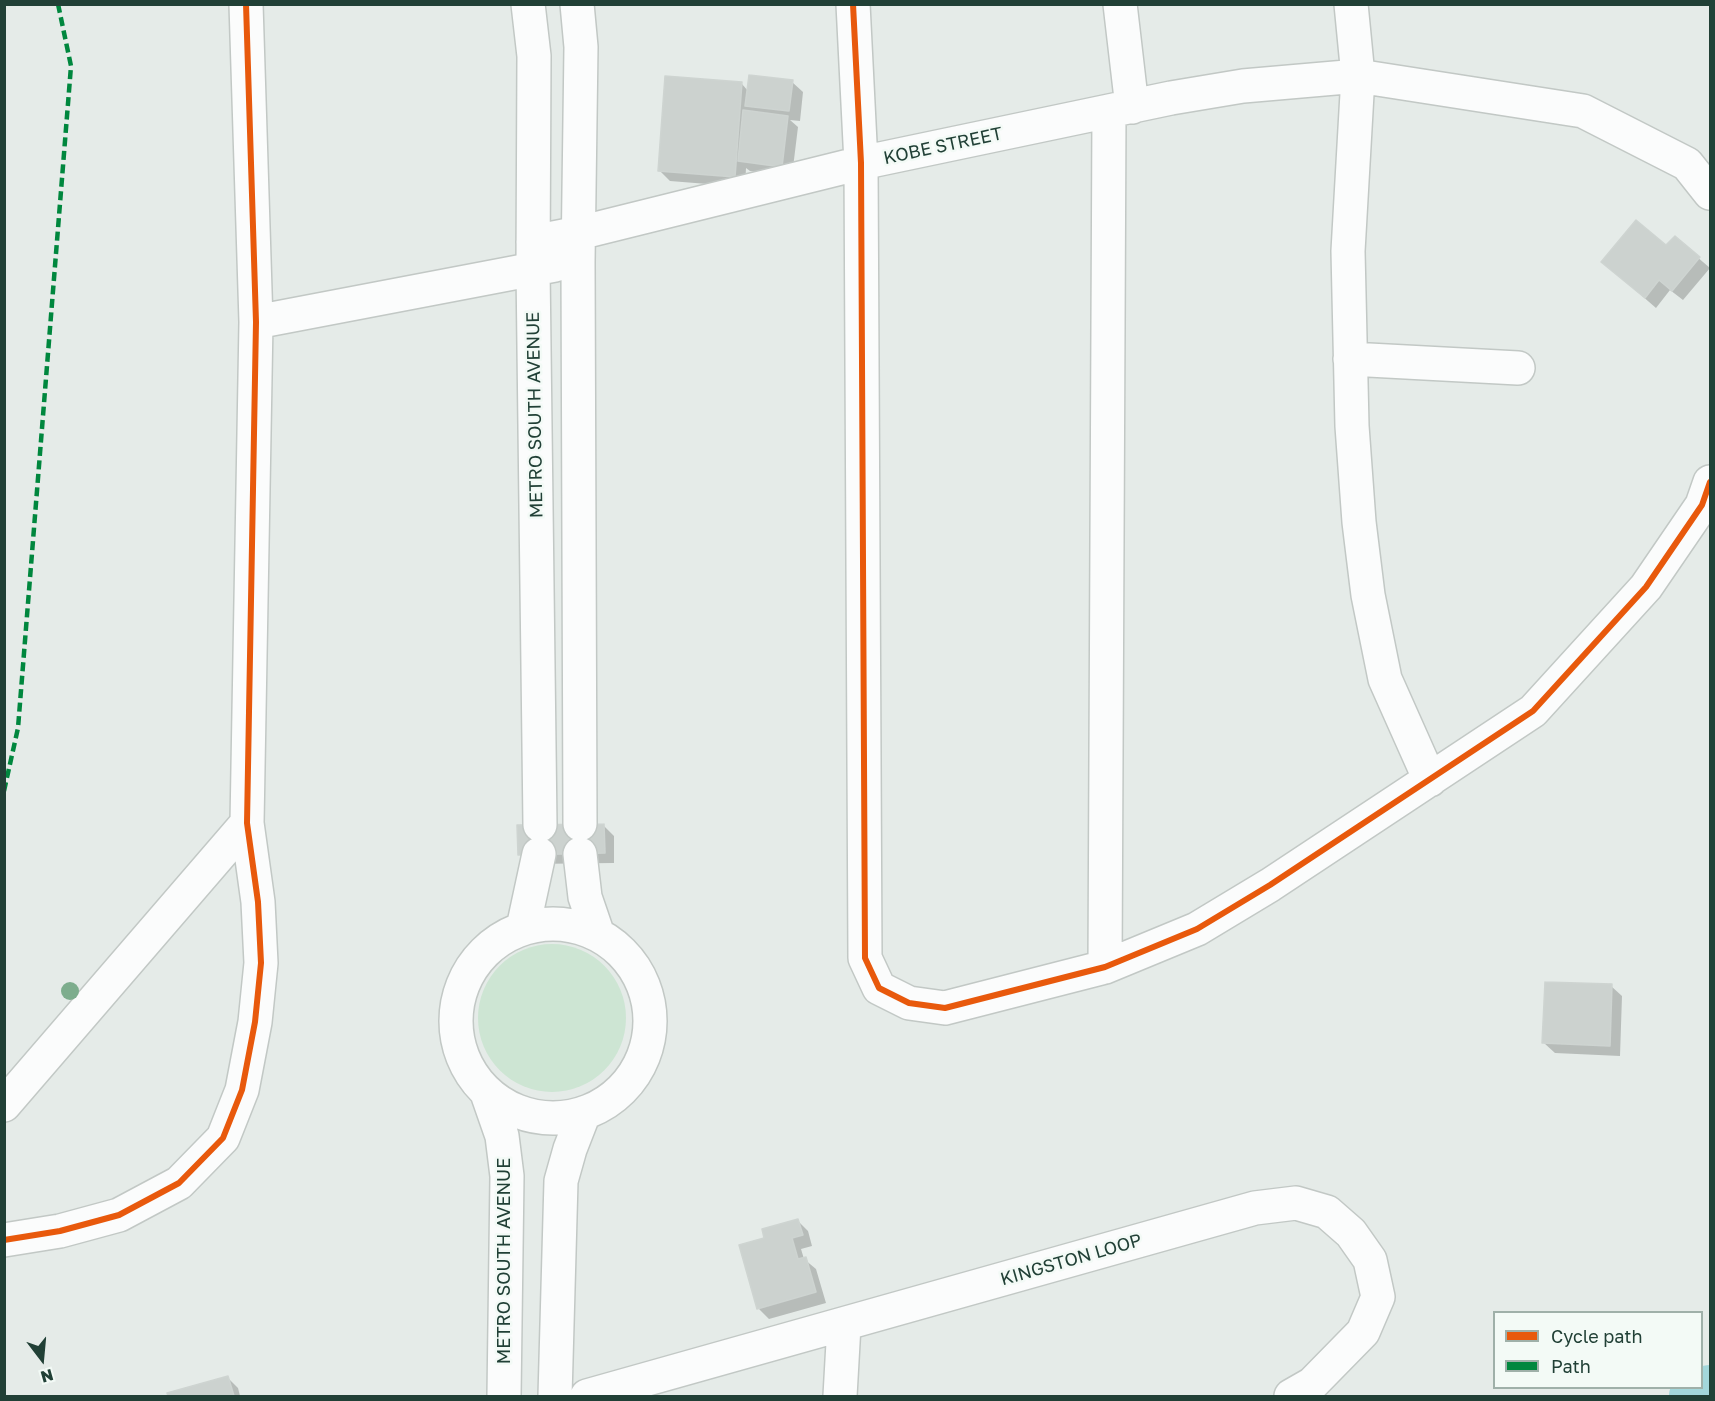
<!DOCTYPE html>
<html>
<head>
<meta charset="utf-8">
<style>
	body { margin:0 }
	#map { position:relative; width:1715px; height:1401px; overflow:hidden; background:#e5ebe8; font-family:"Golos Text",sans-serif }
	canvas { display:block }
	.frame { position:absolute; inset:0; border:6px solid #214036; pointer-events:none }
	.legend { position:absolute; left:1493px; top:1311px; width:210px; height:78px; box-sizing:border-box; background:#f3faf6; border:2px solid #9fb0a9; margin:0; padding:8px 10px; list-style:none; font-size:18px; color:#214036 }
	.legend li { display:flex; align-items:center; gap:12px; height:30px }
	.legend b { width:30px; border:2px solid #9fb0a9 }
	.north { position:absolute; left:12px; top:1329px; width:60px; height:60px; -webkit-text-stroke:4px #f3faf6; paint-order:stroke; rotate:164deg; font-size:16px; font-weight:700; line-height:24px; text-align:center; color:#214036 }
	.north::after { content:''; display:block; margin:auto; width:21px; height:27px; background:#214036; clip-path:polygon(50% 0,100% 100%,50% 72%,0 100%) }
</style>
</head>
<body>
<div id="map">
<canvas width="1715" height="1401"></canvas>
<div class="frame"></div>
<ul class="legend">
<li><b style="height:8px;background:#e8590c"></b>Cycle path</li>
<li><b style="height:8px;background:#00873e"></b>Path</li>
</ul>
<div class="north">N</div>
</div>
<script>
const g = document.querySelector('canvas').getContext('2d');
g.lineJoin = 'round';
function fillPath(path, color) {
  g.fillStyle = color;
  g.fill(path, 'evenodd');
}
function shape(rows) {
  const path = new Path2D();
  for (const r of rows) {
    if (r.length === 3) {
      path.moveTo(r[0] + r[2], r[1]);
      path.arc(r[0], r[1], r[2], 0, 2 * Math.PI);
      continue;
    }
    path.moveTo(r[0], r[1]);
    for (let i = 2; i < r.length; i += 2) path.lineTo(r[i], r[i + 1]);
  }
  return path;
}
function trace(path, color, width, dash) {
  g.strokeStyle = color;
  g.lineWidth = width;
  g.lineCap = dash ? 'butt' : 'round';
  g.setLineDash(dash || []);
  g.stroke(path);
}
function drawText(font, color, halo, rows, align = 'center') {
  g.font = font + ' "Golos Text",sans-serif';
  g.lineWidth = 5;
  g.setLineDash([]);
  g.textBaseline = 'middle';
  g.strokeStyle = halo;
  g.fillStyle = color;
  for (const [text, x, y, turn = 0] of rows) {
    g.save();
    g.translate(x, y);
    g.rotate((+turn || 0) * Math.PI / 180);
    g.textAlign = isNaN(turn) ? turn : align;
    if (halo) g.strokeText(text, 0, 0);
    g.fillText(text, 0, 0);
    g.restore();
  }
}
fillPath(shape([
	[552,1018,74]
]), '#cde5d3');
fillPath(shape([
	[792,82,803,92,800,121,790,120,798,127,792,176,750,171,746,168,745,187,670,181,659,170,742,84,748,91],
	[1675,238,1710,268,1683,300,1670,290,1656,308,1603,262,1666,248],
	[603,825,614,836,614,863,530,864,519,854],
	[1611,986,1622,996,1620,1056,1555,1053,1544,1043],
	[798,1221,808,1231,812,1246,801,1249,804,1259,816,1269,826,1303,769,1319,759,1309,740,1246,766,1239],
	[228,1378,238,1388,240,1396,169,1396,168,1394]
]), '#0003');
trace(shape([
	[1697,1396,1710,1393]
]), '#a3d7db', 56);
const building = shape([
	[749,75,793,80,789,111,745,106,749,75],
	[665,76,742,82,735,177,658,171,665,76],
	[743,110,788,116,782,167,738,161,743,110],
	[1636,220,1666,245,1675,236,1700,257,1672,291,1659,280,1645,298,1601,262,1636,220],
	[604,824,605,853,518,855,517,825,604,824],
	[1545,982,1612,984,1610,1046,1542,1043,1545,982],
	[798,1219,803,1235,792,1238,798,1259,806,1257,816,1292,757,1309,739,1245,764,1238,762,1229,798,1219],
	[228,1376,234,1396,168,1396,167,1393,228,1376]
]);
fillPath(building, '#ccd2cf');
trace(building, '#ced4d1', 1.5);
const minor = shape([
	[528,4,534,56,533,268,540,825],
	[577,4,581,47,578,262,580,824],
	[853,4,861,163,865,958,879,988,909,1003,945,1008,1105,967,1197,929,1270,885,1533,711,1646,587,1702,505,1710,482],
	[1120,4,1132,107],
	[1351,4,1358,76,1348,251,1352,426,1359,522,1368,595,1385,679,1430,780],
	[533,242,579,233,861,163,1171,98,1243,86,1358,76,1583,111,1687,164,1710,193],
	[256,322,555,265],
	[1350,359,1518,368],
	[580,854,585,897,598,935],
	[553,1021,97],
	[523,928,539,854],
	[1105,967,1109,112],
	[487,1093,502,1136,507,1176,504,1396],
	[4,1105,247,823],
	[4,1240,60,1231,119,1215,179,1183,223,1138,242,1090,255,1022,261,963,258,902,247,823,256,322,246,4],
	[555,1396,561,1181,570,1149,584,1113],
	[587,1396,1255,1208,1296,1203,1327,1212,1351,1233,1370,1260,1378,1297,1363,1332,1312,1384,1291,1396],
	[840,1396,844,1325]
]);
trace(minor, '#c2c8c5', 36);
trace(minor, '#fbfcfc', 33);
trace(shape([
	[4,791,18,728,71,66,58,4]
]), '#00873e', 4.5, [9, 4.5]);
trace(shape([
	[853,4,861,163,865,958,879,988,909,1003,945,1008,1105,967,1197,929,1270,885,1533,711,1646,587,1702,505,1710,482],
	[4,1240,60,1231,119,1215,179,1183,223,1138,242,1090,255,1022,261,963,258,902,247,823,256,322,246,4]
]), '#e8590c', 6);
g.fillStyle = '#7dad8d';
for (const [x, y] of [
	[70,991]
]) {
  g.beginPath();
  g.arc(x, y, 9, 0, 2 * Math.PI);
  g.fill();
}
drawText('18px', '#214036', '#f3faf6', [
	["KOBE STREET",943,146,-12],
	["METRO SOUTH AVENUE",535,415,-91],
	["KINGSTON LOOP",1071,1260,-16],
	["METRO SOUTH AVENUE",504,1261,-90]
]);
</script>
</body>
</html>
